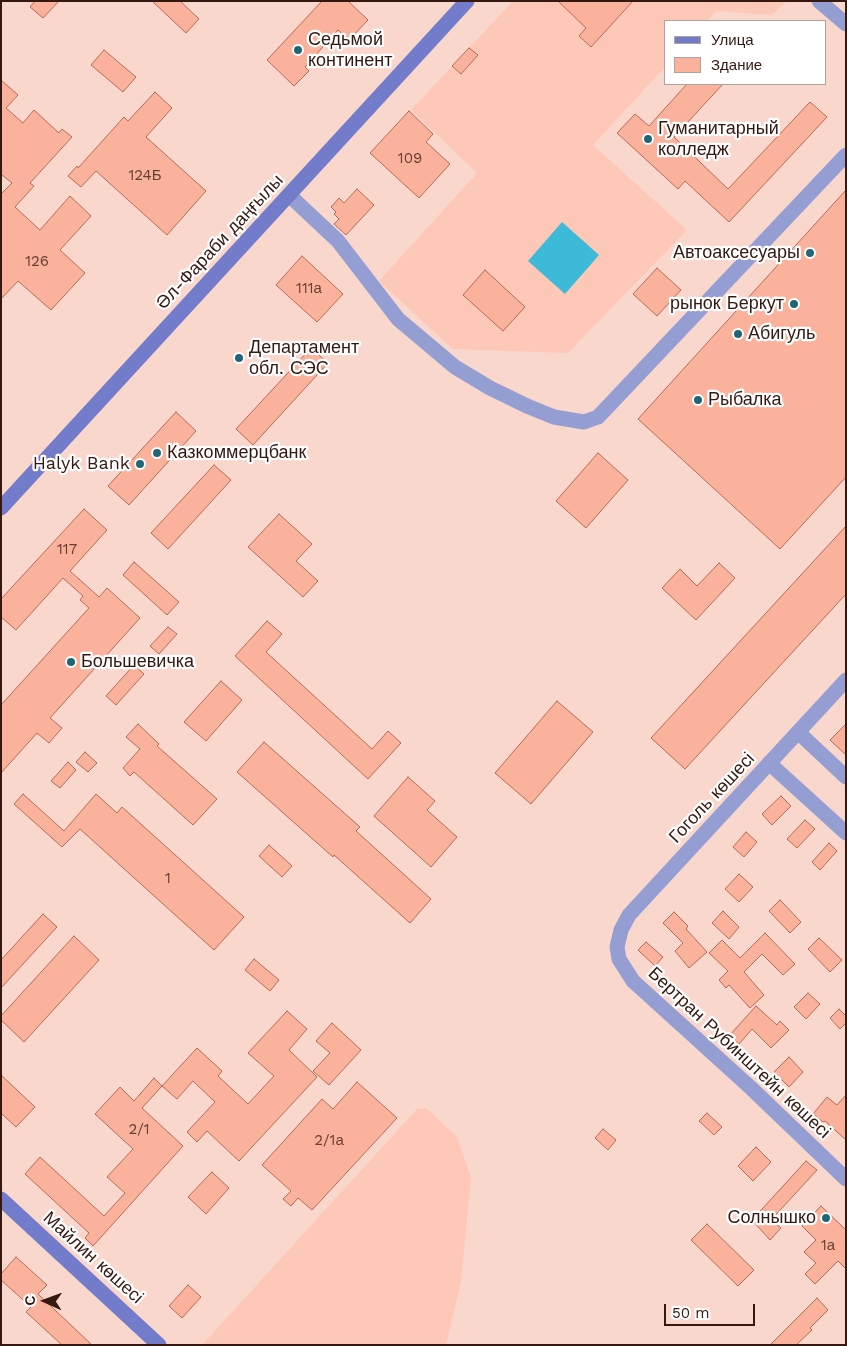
<!DOCTYPE html>
<html>
<head>
<meta charset="utf-8">
<style>
	body { margin:0 }
	#map { position:relative; width:847px; height:1346px; overflow:hidden; background:#f9d7cd; font-family:"Work Sans",sans-serif }
	canvas { display:block }
	.frame { position:absolute; inset:0; border:2px solid #35180f; pointer-events:none }
	.legend { position:absolute; left:664px; top:20px; width:162px; height:65px; box-sizing:border-box; background:#fff; border:1px solid #aea39f; margin:0; padding:6px 9px; list-style:none; font-size:15px; color:#35180f }
	.legend li { display:flex; align-items:center; gap:10px; height:25px }
	.legend b { width:25px; border:1px solid #aea39f }
	.north { position:absolute; left:20px; top:1276px; width:50px; height:50px; -webkit-text-stroke:4px #fff; paint-order:stroke; rotate:272deg; font-size:14px; font-weight:700; line-height:20px; text-align:center; color:#35180f }
	.north::after { content:''; display:block; margin:auto; width:18px; height:22px; background:#35180f; clip-path:polygon(50% 0,100% 100%,50% 72%,0 100%) }
	.scale { position:absolute; left:664px; top:1304px; width:91px; height:22px; box-sizing:border-box; border:2px solid #35180f; border-top:0; padding-left:6px; font-size:15px; line-height:18px; white-space:nowrap; color:#35180f; -webkit-text-stroke:4px #fff; paint-order:stroke }
</style>
</head>
<body>
<div id="map">
<canvas width="847" height="1346"></canvas>
<div class="frame"></div>
<ul class="legend">
<li><b style="height:6px;background:#737cca"></b>Улица</li>
<li><b style="height:14px;background:#fbb29c"></b>Здание</li>
</ul>
<div class="north">С</div>
<div class="scale">50 m</div>
</div>
<script>
const g = document.querySelector('canvas').getContext('2d');
g.lineJoin = 'round';
function fillPath(path, color) {
  g.fillStyle = color;
  g.fill(path, 'evenodd');
}
function shape(rows) {
  const path = new Path2D();
  for (const r of rows) {
    path.moveTo(r[0], r[1]);
    for (let i = 2; i < r.length; i += 2) path.lineTo(r[i], r[i + 1]);
  }
  return path;
}
function trace(path, color, width, dash) {
  g.strokeStyle = color;
  g.lineWidth = width;
  g.lineCap = dash ? 'butt' : 'round';
  g.setLineDash(dash || []);
  g.stroke(path);
}
function drawText(font, color, halo, rows, align = 'center') {
  g.font = font + ' "Work Sans",sans-serif';
  g.lineWidth = 4.5;
  g.setLineDash([]);
  g.textBaseline = 'middle';
  g.strokeStyle = halo;
  g.fillStyle = color;
  for (const [text, x, y, turn = 0] of rows) {
    g.save();
    g.translate(x, y);
    g.rotate((+turn || 0) * Math.PI / 180);
    g.textAlign = isNaN(turn) ? turn : align;
    if (halo) g.strokeText(text, 0, 0);
    g.fillText(text, 0, 0);
    g.restore();
  }
}
fillPath(shape([
	[513,1,787,1,772,15,717,11,707,21,666,21,666,66,593,145,687,230,568,353,453,349,379,281,477,173,411,110],
	[426,1108,457,1137,471,1178,461,1282,446,1345,202,1345,417,1109]
]), '#fec8b8');
fillPath(shape([
	[562,222,599,255,565,294,528,261]
]), '#3dbad7');
const building = shape([
	[35,1,59,1,43,18,30,7,35,1],
	[152,1,180,1,199,19,186,33,152,1],
	[322,1,348,1,368,20,349,40,338,30,305,67,309,71,294,86,267,60,322,1],
	[558,1,633,1,591,47,579,36,586,28,558,1],
	[469,48,478,55,461,74,452,66,469,48],
	[104,50,136,77,123,92,91,65,104,50],
	[1,80,18,95,6,108,23,123,34,110,59,133,62,129,72,137,30,183,34,186,15,207,40,230,70,196,91,216,60,250,85,273,51,310,18,281,1,299,1,194,12,183,1,174,1,80],
	[687,84,723,84,674,137,728,189,810,102,827,117,729,222,685,181,678,189,617,133,635,114,649,126,687,84],
	[155,92,172,108,146,137,206,191,167,235,96,171,81,187,68,176,77,166,78,168,124,117,128,121,155,92],
	[409,111,433,134,426,142,450,164,419,198,370,153,409,111],
	[357,189,374,205,346,235,334,224,339,219,334,214,336,212,331,207,339,198,344,203,357,189],
	[846,190,846,477,780,549,638,419,846,190],
	[302,256,343,294,317,322,276,285,302,256],
	[657,268,681,290,657,316,633,294,657,268],
	[485,270,525,307,503,331,463,295,485,270],
	[311,348,328,363,253,445,236,429,311,348],
	[176,412,196,431,129,505,108,486,176,412],
	[598,453,628,480,586,528,556,501,598,453],
	[214,465,231,480,168,549,151,533,214,465],
	[84,509,107,530,70,571,99,597,107,588,140,618,50,718,62,728,49,743,37,733,1,773,1,705,89,608,80,600,83,596,63,578,16,630,1,617,1,599,84,509],
	[279,514,312,544,296,561,318,581,303,597,248,547,279,514],
	[846,526,846,594,685,769,651,738,846,526],
	[134,562,179,602,167,615,123,575,134,562],
	[719,563,735,578,696,620,662,588,680,569,697,586,719,563],
	[267,621,282,634,266,652,372,749,388,731,401,743,368,779,235,656,267,621],
	[168,627,177,634,159,654,150,646,168,627],
	[134,665,144,674,116,705,106,696,134,665],
	[221,681,242,700,206,741,184,722,221,681],
	[557,701,593,732,531,804,495,773,557,701],
	[138,724,159,744,157,746,217,799,193,825,134,772,130,776,123,768,140,749,126,737,138,724],
	[846,724,846,755,830,740,846,724],
	[264,742,360,827,356,831,431,899,410,923,334,855,333,857,237,772,264,742],
	[85,752,97,763,88,772,76,762,85,752],
	[68,762,76,770,60,788,51,781,68,762],
	[408,777,435,801,427,810,457,837,431,867,374,816,408,777],
	[23,794,64,831,96,794,117,813,122,807,244,917,214,950,80,829,62,847,14,804,23,794],
	[781,796,791,806,772,825,762,814,781,796],
	[805,820,815,829,797,848,787,839,805,820],
	[746,832,757,842,744,857,733,847,746,832],
	[829,843,837,851,820,870,812,862,829,843],
	[269,845,292,866,282,877,259,856,269,845],
	[739,874,753,887,739,902,725,889,739,874],
	[780,900,801,922,790,933,769,911,780,900],
	[723,911,739,927,729,939,712,923,723,911],
	[674,912,688,926,686,929,707,952,689,968,675,951,683,943,663,923,674,912],
	[43,914,57,927,1,988,1,960,43,914],
	[765,933,795,964,783,975,762,954,744,972,764,995,750,1008,729,985,726,988,719,980,728,971,709,953,722,940,740,958,765,933],
	[74,936,99,960,24,1042,1,1020,1,1016,74,936],
	[819,938,842,960,830,972,808,949,819,938],
	[646,942,663,957,655,966,638,950,646,942],
	[254,959,279,980,270,991,245,970,254,959],
	[808,993,820,1004,806,1019,794,1007,808,993],
	[756,1006,777,1025,780,1021,789,1030,771,1048,752,1029,739,1044,729,1036,756,1006],
	[839,1009,846,1016,846,1023,840,1029,830,1018,839,1009],
	[287,1011,307,1029,289,1050,317,1077,239,1161,207,1131,197,1142,187,1132,215,1102,193,1081,177,1099,162,1086,197,1048,222,1071,218,1076,248,1104,274,1076,248,1053,287,1011],
	[332,1023,361,1050,329,1085,313,1071,330,1053,316,1041,332,1023],
	[789,1057,803,1072,789,1087,774,1072,789,1057],
	[1,1075,35,1107,16,1127,1,1113,1,1075],
	[154,1078,162,1086,142,1108,183,1146,93,1246,85,1238,89,1233,25,1174,40,1157,104,1216,125,1193,107,1177,133,1149,95,1114,120,1087,134,1101,154,1078],
	[357,1082,397,1118,312,1210,298,1198,291,1206,283,1199,291,1191,262,1165,322,1099,333,1109,357,1082],
	[846,1095,846,1140,825,1121,823,1122,813,1114,827,1097,837,1105,846,1095],
	[707,1113,722,1127,714,1135,699,1121,707,1113],
	[603,1129,616,1140,608,1150,595,1138,603,1129],
	[756,1147,771,1162,753,1181,738,1166,756,1147],
	[806,1161,817,1170,771,1220,781,1228,770,1240,752,1220,806,1161],
	[212,1172,229,1188,206,1214,188,1197,212,1172],
	[821,1206,846,1230,846,1269,838,1261,815,1284,805,1274,816,1263,804,1252,816,1240,802,1226,821,1206],
	[707,1224,754,1270,738,1286,691,1240,707,1224],
	[16,1257,47,1285,38,1294,92,1345,62,1345,26,1312,31,1307,1,1280,1,1274,16,1257],
	[188,1285,201,1297,182,1318,169,1306,188,1285],
	[817,1298,828,1310,810,1328,812,1330,796,1345,770,1345,817,1298]
]);
fillPath(building, '#fbb29c');
trace(building, '#b46b55', 1);
trace(shape([
	[819,1,846,24],
	[289,195,338,241,398,319,455,367,490,388,527,406,554,417,584,422,598,417,846,155],
	[846,680,629,915,621,930,617,947,619,959,633,981,751,1088,846,1179],
	[798,732,846,777],
	[769,763,846,833]
]), '#959ed3', 15);
trace(shape([
	[1,508,467,1],
	[1,1199,159,1345]
]), '#737cca', 15);
for (const [x, y, r, color] of [
	[298,50,5,"#216677"],
	[648,139,5,"#216677"],
	[810,253,5,"#216677"],
	[794,304,5,"#216677"],
	[738,334,5,"#216677"],
	[239,358,5,"#216677"],
	[698,400,5,"#216677"],
	[157,453,5,"#216677"],
	[140,464,5,"#216677"],
	[71,662,5,"#216677"],
	[826,1218,5,"#216677"]
]) {
  const dot = new Path2D();
  dot.arc(x, y, r, 0, 2 * Math.PI);
  g.fillStyle = color;
  g.fill(dot);
  trace(dot, '#fff', 2);
}
drawText('15px', '#663e32', null, [
	["109",410,159],
	["124Б",145,176],
	["126",37,262],
	["111а",309,289],
	["117",67,550],
	["1",168,879],
	["2/1",139,1130],
	["2/1а",329,1141],
	["1а",828,1246]
]);
drawText('18px', '#35180f', '#fff', [
	["Седьмой",308,40],
	["континент",308,61],
	["Гуманитарный",658,129],
	["колледж",658,150],
	["Автоаксесуары",800,253,"right"],
	["рынок Беркут",784,304,"right"],
	["Абигуль",748,334],
	["Департамент",249,348],
	["обл. СЭС",249,369],
	["Рыбалка",708,400],
	["Казкоммерцбанк",167,453],
	["Halyk Bank",130,464,"right"],
	["Большевичка",81,662],
	["Солнышко",816,1218,"right"]
], 'left');
drawText('18px', '#35180f', '#fff', [
	["Әл-Фараби даңғылы",220,242,-47],
	["Гоголь көшесі",712,798,-47],
	["Бертран Рубинштейн көшесі",739,1053,43],
	["Майлин көшесі",93,1258,42]
]);
</script>
</body>
</html>
